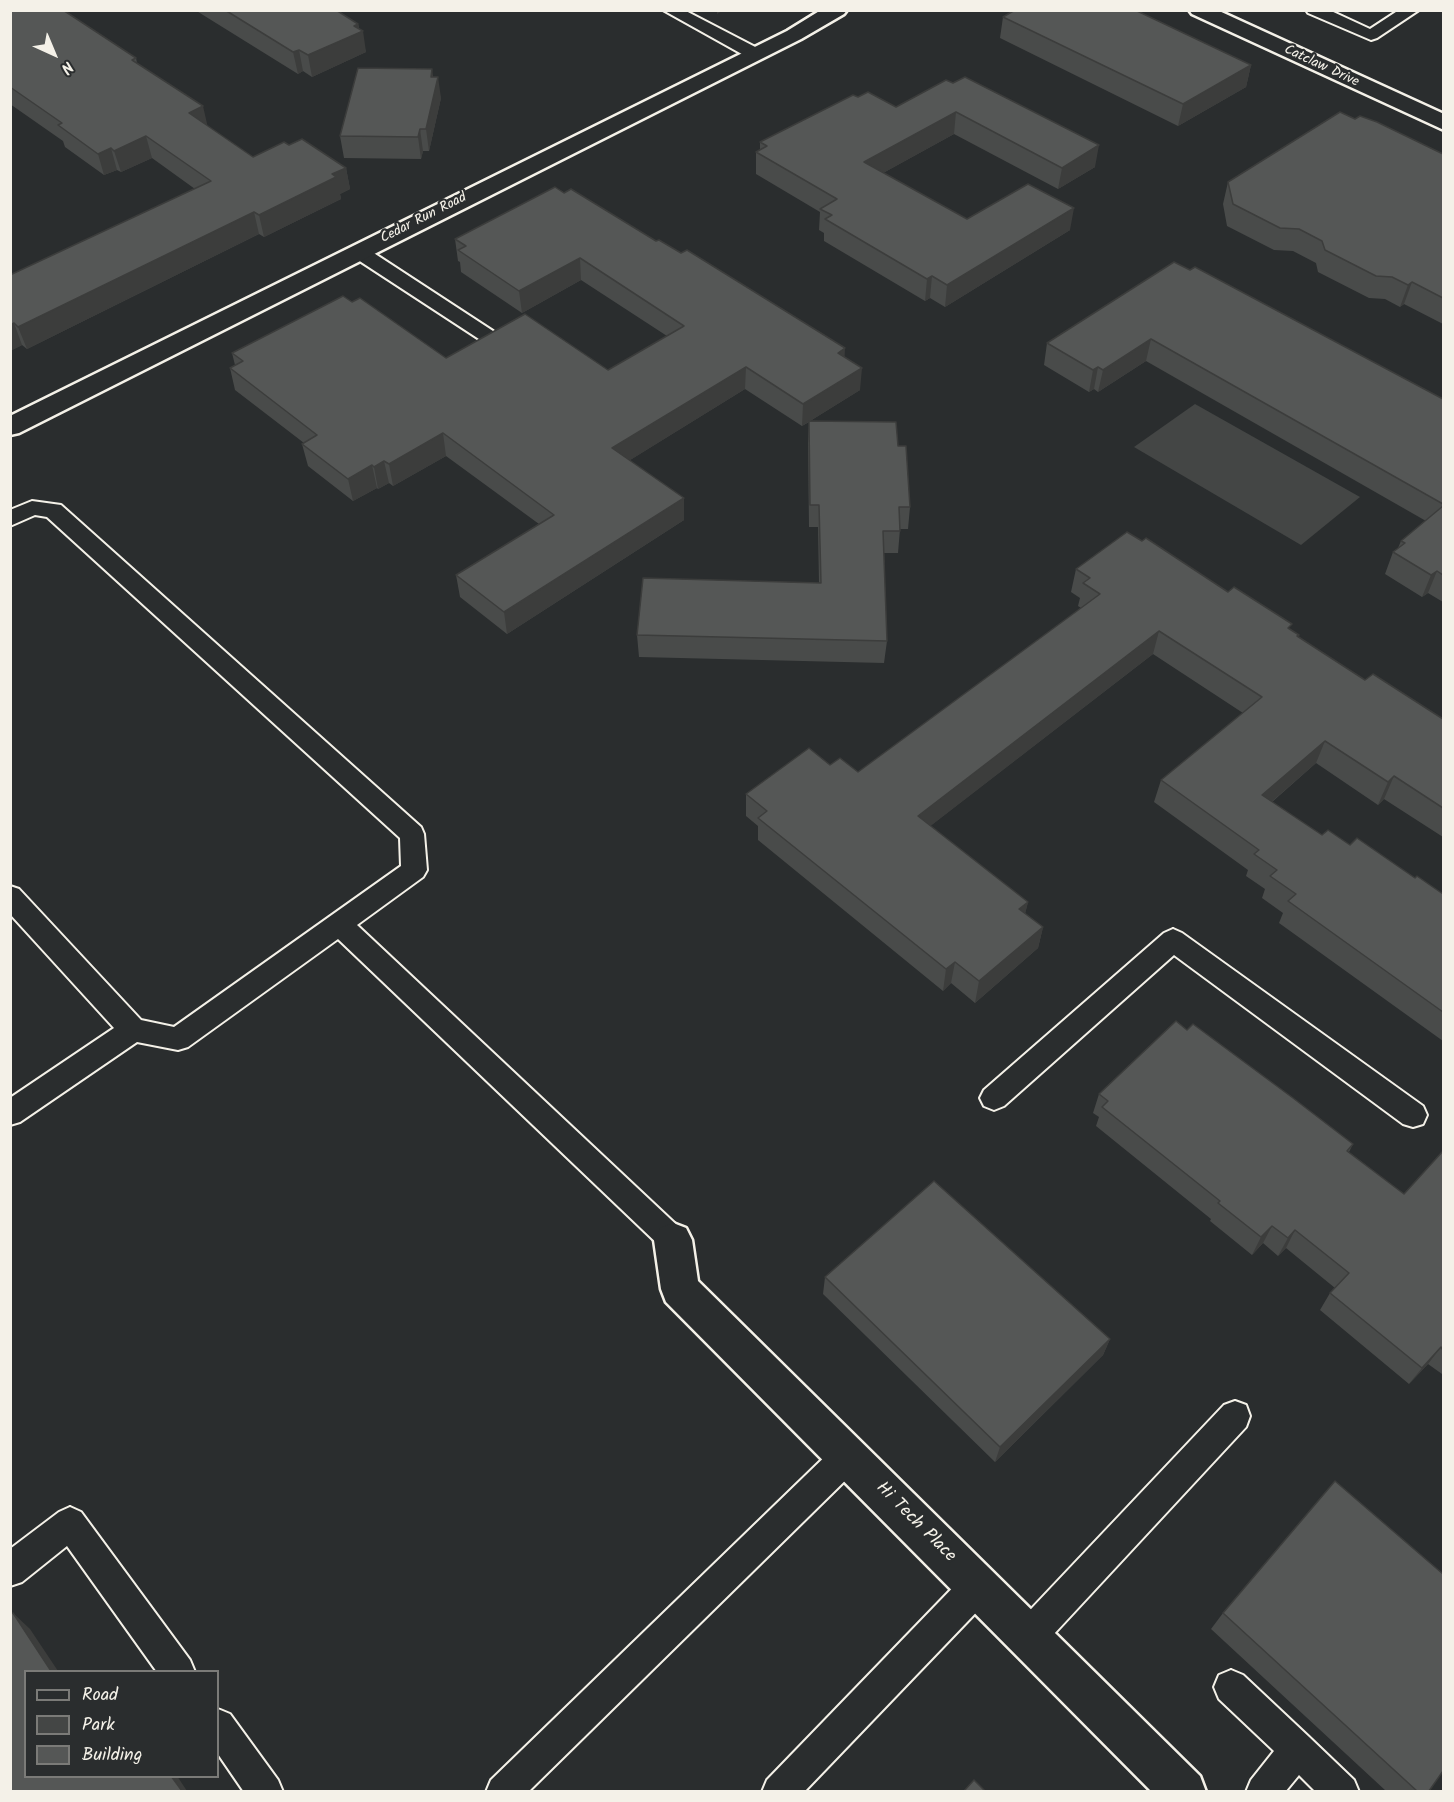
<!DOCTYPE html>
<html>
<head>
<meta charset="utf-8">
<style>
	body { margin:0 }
	#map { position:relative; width:1454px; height:1802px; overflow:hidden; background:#2a2d2e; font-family:Kalam,sans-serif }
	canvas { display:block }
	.frame { position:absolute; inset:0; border:12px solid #f4f1e8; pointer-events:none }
	.legend { position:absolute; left:24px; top:1670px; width:195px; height:108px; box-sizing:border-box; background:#2a2d2e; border:2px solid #7b7b78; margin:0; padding:8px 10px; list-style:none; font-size:18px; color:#f4f1e8 }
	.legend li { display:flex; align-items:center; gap:12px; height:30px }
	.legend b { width:30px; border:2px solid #7b7b78 }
	.north { position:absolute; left:24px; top:24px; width:60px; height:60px; -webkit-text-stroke:4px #2a2d2e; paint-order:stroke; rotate:136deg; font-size:16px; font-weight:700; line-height:24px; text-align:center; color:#f4f1e8 }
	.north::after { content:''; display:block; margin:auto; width:21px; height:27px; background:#f4f1e8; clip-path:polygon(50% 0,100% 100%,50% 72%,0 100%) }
</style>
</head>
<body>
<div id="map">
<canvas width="1454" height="1802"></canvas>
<div class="frame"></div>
<ul class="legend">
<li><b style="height:8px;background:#2a2d2e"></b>Road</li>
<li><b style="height:16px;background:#444645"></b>Park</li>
<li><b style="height:16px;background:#555756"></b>Building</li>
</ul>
<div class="north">N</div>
</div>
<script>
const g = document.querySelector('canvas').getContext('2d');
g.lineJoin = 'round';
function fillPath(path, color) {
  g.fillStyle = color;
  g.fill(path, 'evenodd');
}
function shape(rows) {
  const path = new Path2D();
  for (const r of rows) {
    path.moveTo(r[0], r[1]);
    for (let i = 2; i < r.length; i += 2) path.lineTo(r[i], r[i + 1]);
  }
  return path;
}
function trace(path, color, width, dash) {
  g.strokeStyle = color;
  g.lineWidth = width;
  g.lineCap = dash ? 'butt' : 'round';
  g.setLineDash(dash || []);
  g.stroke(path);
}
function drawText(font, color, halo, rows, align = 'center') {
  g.font = font + ' Kalam,sans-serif';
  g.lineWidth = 4.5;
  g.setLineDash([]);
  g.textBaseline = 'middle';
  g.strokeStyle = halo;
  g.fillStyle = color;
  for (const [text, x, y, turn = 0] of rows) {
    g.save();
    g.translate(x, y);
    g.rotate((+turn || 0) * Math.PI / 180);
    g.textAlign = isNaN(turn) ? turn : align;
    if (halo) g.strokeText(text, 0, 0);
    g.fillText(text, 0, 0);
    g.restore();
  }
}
fillPath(shape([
	[1195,404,1360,497,1301,545,1134,447]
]), '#444645');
const service = shape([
	[663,10,684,10,761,50,763,54,755,59,749,58,663,10],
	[1306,10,1329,10,1370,29,1399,10,1419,10,1377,38,1371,40,1308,13,1306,10],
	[359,246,366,248,493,331,496,335,493,339,486,341,479,339,352,256,350,252,352,248,359,246],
	[32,501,61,505,421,827,424,834,427,870,423,877,357,925,683,1231,688,1240,683,1249,673,1253,663,1249,338,939,188,1047,178,1050,137,1042,20,1122,10,1125,10,1098,114,1028,10,914,10,886,19,889,141,1020,174,1027,401,866,400,838,47,517,35,515,10,526,10,510,32,501],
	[1173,929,1182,933,1423,1106,1427,1115,1423,1124,1413,1127,1403,1124,1174,955,1004,1106,994,1110,984,1106,980,1098,984,1090,1164,933,1173,929],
	[1235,1401,1246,1405,1250,1416,1246,1427,1040,1649,1028,1654,1016,1649,1011,1637,1016,1625,1224,1405,1235,1401],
	[848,1441,859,1445,864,1456,859,1467,528,1792,486,1792,491,1780,837,1445,848,1441],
	[70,1507,81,1512,190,1660,195,1672,157,1672,67,1546,22,1582,10,1586,10,1549,59,1512,70,1507],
	[978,1570,990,1574,994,1586,990,1598,804,1792,762,1792,767,1780,966,1574,978,1570],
	[1231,1670,1243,1675,1309,1737,1354,1780,1359,1792,1316,1792,1299,1775,1285,1792,1246,1792,1251,1780,1274,1751,1219,1699,1214,1687,1219,1675,1231,1670],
	[218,1709,230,1714,278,1780,283,1792,244,1792,218,1754,218,1709]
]);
const minor = shape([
	[821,10,847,10,844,14,801,39,19,433,10,435,10,416,787,31,821,10],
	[673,1223,686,1228,692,1240,698,1281,1200,1776,1206,1792,1152,1792,666,1302,661,1289,654,1240,660,1228,673,1223]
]);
const tertiary = shape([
	[1189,10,1217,10,1444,114,1444,130,1192,14,1189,10]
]);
trace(service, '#f4f1e8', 4);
trace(minor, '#f4f1e8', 5);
trace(tertiary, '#f4f1e8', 5);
fillPath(service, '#2a2d2e');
fillPath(minor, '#2a2d2e');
fillPath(tertiary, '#2a2d2e');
fillPath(shape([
	[10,10,136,58,137,63,207,126,253,157,289,145,346,168,350,189,340,194,341,199,264,237,259,234,27,349,22,345,10,351,10,275,195,189,152,158,121,172,117,170,104,175,65,147,63,141,10,104],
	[195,10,336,10,358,24,366,52,312,77,303,71,298,74],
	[1003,17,1251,65,1246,87,1178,126,1000,38],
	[434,77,441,98,429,151,423,151,421,159,344,158,340,136],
	[953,83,1095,167,1058,189,954,134,883,173,967,219,1070,230,945,307,930,298,925,301,824,241,824,233,819,230,820,212,756,174,756,152,760,150,760,142,858,97,896,107],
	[1355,119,1443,154,1443,324,1404,304,1400,307,1385,299,1369,298,1318,272,1316,263,1293,251,1274,250,1227,226,1223,204,1228,182],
	[555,187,845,357,860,390,810,421,898,446,910,507,908,529,900,529,898,553,884,553,887,641,884,663,639,657,637,635,819,583,818,527,809,527,808,443,809,422,802,426,745,389,630,460,684,520,507,634,460,597,456,575,539,524,446,456,393,486,389,483,378,489,377,488,353,501,308,466,302,444,304,443,235,390,230,368,235,365,232,353,446,358,608,370,667,336,581,280,522,313,461,272,460,262,458,261,455,239],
	[1174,262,1443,399,1443,602,1428,593,1422,597,1385,574,1393,552,1398,548,1401,541,1426,521,1146,361,1098,392,1094,389,1089,392,1044,365,1047,343],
	[1142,541,1299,635,1298,637,1365,680,1443,719,1443,837,1384,799,1378,805,1316,763,1272,802,1322,835,1350,845,1443,894,1443,1041,1279,923,1283,913,1262,898,1265,889,1246,876,1248,870,1154,802,1161,780,1243,713,1153,654,930,826,1028,902,1025,913,1043,927,1038,948,975,1003,951,983,943,991,758,840,758,826,746,816,746,794,830,765,858,772,1081,608,1078,606,1080,598,1071,592,1076,569],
	[1187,1030,1353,1144,1349,1152,1404,1194,1443,1151,1443,1372,1442,1374,1428,1364,1409,1384,1320,1310,1330,1293,1335,1288,1286,1248,1278,1256,1263,1243,1252,1255,1210,1221,1211,1219,1096,1126,1099,1117,1093,1113,1099,1094],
	[825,1277,1110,1339,1103,1355,995,1462,823,1294],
	[1223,1613,1429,1791,1386,1791,1211,1629]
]), '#494b4a');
fillPath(shape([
	[717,10,724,10,717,14],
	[358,24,360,32,363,31,366,52,312,77,308,55,354,26],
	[299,50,303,71,298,74,293,52],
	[1251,65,1246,87,1178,126,1183,104],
	[432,69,435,88,438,77,441,98,429,151,426,129,431,77],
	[203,106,208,128,189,113],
	[956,112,954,134,863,184,864,162],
	[420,129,423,151,421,159,418,137],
	[146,136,152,158,121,172,114,151],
	[1099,145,1095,167,1058,189,1062,168],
	[111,148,117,170,104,175,98,154],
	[346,168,350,189,340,194,341,199,264,237,259,215,332,174],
	[1074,208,1070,230,945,307,947,285],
	[254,212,259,234,27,349,18,327],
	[580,258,581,280,522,313,519,291],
	[932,276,930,298,925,301,927,279],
	[1412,282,1404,304,1400,307,1408,285],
	[14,323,22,345,10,351,10,325],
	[1151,339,1146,361,1098,392,1103,370],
	[845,348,844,371,838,353],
	[746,367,745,389,614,470,612,448],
	[1098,367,1094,389,1089,392,1093,370],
	[862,368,860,390,802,426,803,404],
	[443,433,446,456,393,486,389,464],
	[384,461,389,483,378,489,374,467],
	[372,465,377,488,353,501,348,479],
	[684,498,684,520,507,634,504,612],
	[1437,571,1428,593,1422,597,1431,575],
	[1159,631,1153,654,915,838,918,816],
	[1325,741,1316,763,1254,817,1262,795],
	[1394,776,1384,799,1378,805,1388,782],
	[1028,902,1023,923,1019,909],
	[1043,927,1038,948,975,1003,979,981],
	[955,962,951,983,943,991,946,969],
	[1272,1226,1263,1243,1252,1255,1261,1237],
	[1295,1230,1286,1248,1278,1256,1288,1238],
	[1110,1339,1103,1355,995,1462,1000,1447],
	[1441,1347,1428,1364,1409,1384,1422,1368],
	[13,1613,30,1629,58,1671,51,1671],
	[171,1776,177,1776,187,1791,182,1791]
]), '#3c3d3c');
const building = shape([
	[10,10,63,10,136,58,132,60,203,106,189,113,253,157,284,142,289,145,302,139,346,168,332,174,336,177,259,215,254,212,18,327,14,323,10,325,10,275,211,181,146,136,114,151,111,148,98,154,58,125,62,123,10,87,10,10],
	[225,10,336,10,358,24,354,26,363,31,308,55,299,50,293,52,225,10],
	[1015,10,1135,10,1251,65,1183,104,1003,17,1015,10],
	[358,68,432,69,431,77,438,77,426,129,420,129,418,137,340,136,358,68],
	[965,77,1099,145,1062,168,956,112,864,162,967,219,1028,184,1074,208,947,285,932,276,927,279,825,219,832,215,820,209,837,199,756,152,767,146,760,142,853,95,858,97,868,92,896,107,946,80,953,83,965,77],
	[1340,112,1355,119,1360,116,1377,122,1443,154,1443,298,1412,282,1408,285,1392,277,1376,276,1325,250,1322,241,1299,229,1280,228,1233,204,1228,182,1340,112],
	[555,187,564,193,571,189,656,241,659,240,681,253,687,250,845,348,838,353,862,368,803,404,746,367,612,448,684,498,504,612,456,575,554,515,443,433,389,464,384,461,374,467,372,465,348,479,302,444,317,435,230,368,243,361,232,353,343,296,352,302,360,298,446,358,525,314,608,370,684,326,580,258,519,291,458,250,466,246,455,239,555,187],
	[1174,262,1190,270,1195,267,1443,399,1443,504,1151,339,1103,370,1098,367,1093,370,1047,343,1174,262],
	[809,421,896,422,898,446,906,446,910,507,899,507,900,531,883,531,887,641,637,635,643,578,821,583,819,505,810,505,809,421],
	[1443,506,1443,575,1437,571,1431,575,1393,552,1405,543,1401,541,1443,506],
	[1127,532,1142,541,1146,538,1228,592,1234,587,1292,624,1288,628,1299,635,1297,636,1365,680,1373,674,1443,719,1443,808,1394,776,1388,782,1325,741,1262,795,1322,835,1328,830,1350,845,1357,838,1415,878,1417,876,1443,894,1443,1012,1288,901,1296,894,1270,876,1277,870,1254,854,1259,850,1161,780,1262,697,1159,631,918,816,1028,902,1019,909,1043,927,979,981,955,962,946,969,758,818,767,811,746,794,809,748,830,765,840,758,858,772,1100,594,1083,583,1090,578,1076,569,1127,532],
	[1176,1021,1187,1030,1193,1024,1293,1098,1353,1144,1347,1151,1404,1194,1443,1151,1443,1350,1441,1347,1422,1368,1330,1293,1349,1273,1295,1230,1288,1238,1272,1226,1261,1237,1218,1203,1220,1201,1102,1107,1108,1101,1099,1094,1176,1021],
	[934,1181,1110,1339,1000,1447,825,1277,934,1181],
	[1335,1481,1443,1574,1443,1771,1429,1791,1417,1791,1223,1613,1335,1481],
	[13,1613,51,1671,26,1671,26,1776,171,1776,182,1791,10,1791,10,1615,13,1613],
	[974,1780,985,1791,964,1791,974,1780]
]);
fillPath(building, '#555756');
trace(building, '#3c3d3c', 1.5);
drawText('14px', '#f4f1e8', '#2a2d2e', [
	["Catclaw Drive",1321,67,25],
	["Cedar Run Road",424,219,-27]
]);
drawText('18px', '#f4f1e8', '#2a2d2e', [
	["Hi Tech Place",915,1523,45]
]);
</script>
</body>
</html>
